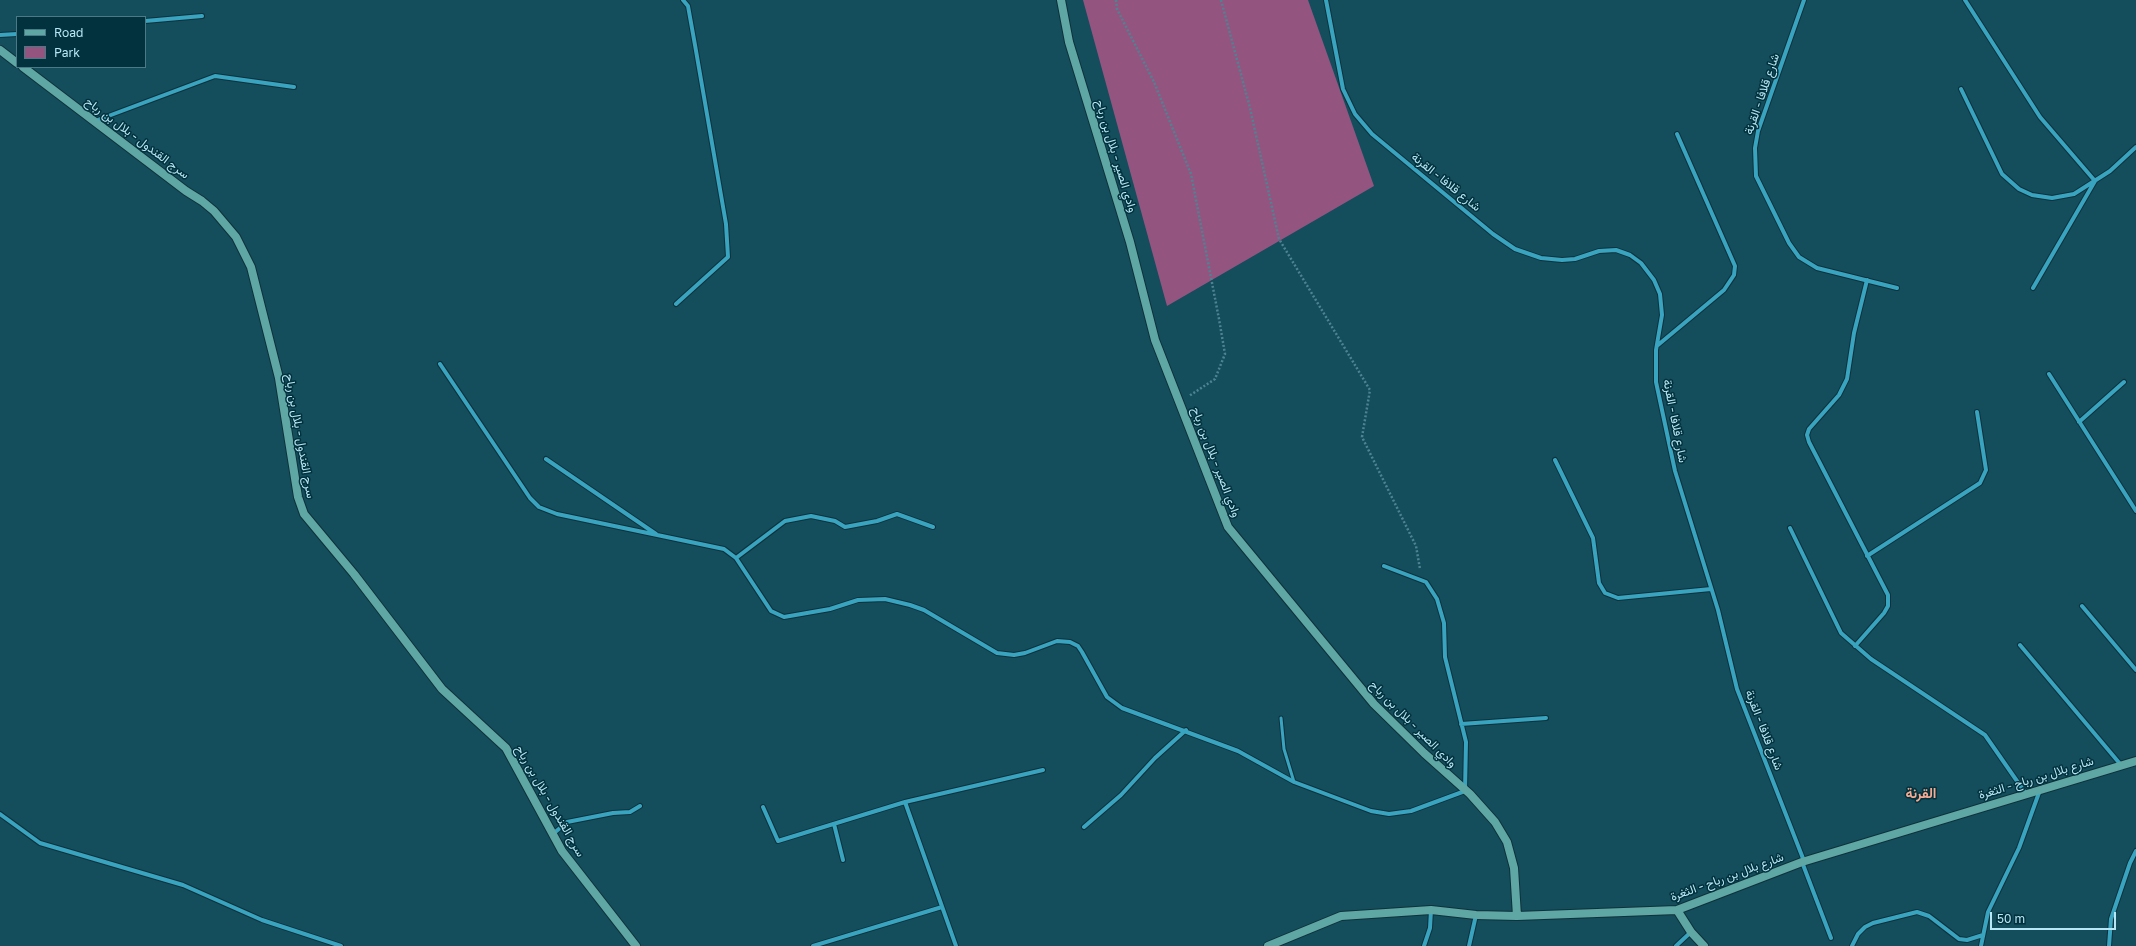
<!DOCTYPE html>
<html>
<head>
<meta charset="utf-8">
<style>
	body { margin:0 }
	#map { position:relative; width:2136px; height:946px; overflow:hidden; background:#144d5c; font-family:"Golos Text",sans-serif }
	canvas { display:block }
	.legend { position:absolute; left:16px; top:16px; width:130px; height:52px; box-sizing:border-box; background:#01323d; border:1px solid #4a7a86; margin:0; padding:5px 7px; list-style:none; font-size:12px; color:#b7e6f4 }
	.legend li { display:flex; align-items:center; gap:8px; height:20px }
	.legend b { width:20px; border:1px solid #4a7a86 }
	.scale { position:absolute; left:1990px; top:912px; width:126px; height:18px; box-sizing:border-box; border:2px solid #b7e6f4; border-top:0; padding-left:5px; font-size:12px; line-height:14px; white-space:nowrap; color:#b7e6f4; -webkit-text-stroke:3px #01323d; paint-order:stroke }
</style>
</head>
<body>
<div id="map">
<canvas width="2136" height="946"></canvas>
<ul class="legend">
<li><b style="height:5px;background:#5fa7a4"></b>Road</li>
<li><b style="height:11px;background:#935580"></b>Park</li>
</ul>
<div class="scale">50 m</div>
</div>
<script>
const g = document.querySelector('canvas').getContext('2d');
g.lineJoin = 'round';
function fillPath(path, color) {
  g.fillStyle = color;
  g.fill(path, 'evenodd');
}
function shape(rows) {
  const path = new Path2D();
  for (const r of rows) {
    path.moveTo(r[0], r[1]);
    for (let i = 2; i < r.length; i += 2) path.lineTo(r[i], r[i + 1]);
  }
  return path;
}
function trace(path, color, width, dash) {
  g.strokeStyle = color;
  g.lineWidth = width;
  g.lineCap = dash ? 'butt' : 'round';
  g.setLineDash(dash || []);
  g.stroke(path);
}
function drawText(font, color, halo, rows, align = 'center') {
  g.font = font + ' "Golos Text",Vazirmatn,sans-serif';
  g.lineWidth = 3;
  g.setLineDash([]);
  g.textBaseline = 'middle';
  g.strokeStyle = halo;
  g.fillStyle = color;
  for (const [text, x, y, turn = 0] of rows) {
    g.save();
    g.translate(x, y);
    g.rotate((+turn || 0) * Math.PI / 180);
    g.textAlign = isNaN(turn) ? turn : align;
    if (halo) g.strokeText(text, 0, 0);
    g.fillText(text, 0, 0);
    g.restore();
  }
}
fillPath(shape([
	[1083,0,1308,0,1374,186,1167,306]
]), '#935580');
const lane = shape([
	[1281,718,1284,749,1294,782]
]);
const street = shape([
	[1326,0,1343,89,1355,114,1372,134,1493,234,1515,249,1541,258,1562,260,1575,259,1599,251,1616,250,1630,255,1641,263,1654,280,1660,294,1662,315,1656,350,1656,382,1675,471,1718,610,1737,689,1804,861],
	[1804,0,1758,131,1755,148,1756,176,1789,243,1799,257,1817,268,1897,288],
	[1965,0,2040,117,2095,181,2033,288],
	[145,21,202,16],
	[0,35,17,34],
	[1961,89,2002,174,2019,189,2032,195,2052,198,2074,194,2110,171,2136,147],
	[95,121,215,76,294,87],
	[676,304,728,257,726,224,695,45,688,6,683,0],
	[1658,345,1724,290,1734,275,1735,266,1677,134],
	[440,364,530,498,539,507,557,514,724,549,736,558,771,611,784,617,830,609,858,600,885,599,910,605,924,610,997,653,1014,655,1025,653,1057,641,1070,642,1078,646,1082,652,1107,697,1122,708,1238,751,1294,782,1371,811,1389,814,1411,811,1465,791,1466,742,1445,657,1444,623,1437,599,1426,582,1384,566],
	[2049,374,2136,511],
	[2079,422,2124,382],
	[546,459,656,534],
	[1555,460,1593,538,1599,583,1605,593,1618,598,1711,589],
	[1790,528,1841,633,1871,659,1985,735,2026,794],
	[1867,556,1980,483,1986,470,1977,412],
	[736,558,785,521,811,516,835,521,845,527,877,521,897,514,933,527],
	[2082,606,2136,670],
	[2020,645,2121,765],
	[1855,646,1884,613,1888,606,1888,595,1809,442,1807,435,1809,429,1839,395,1847,379,1854,333,1867,280],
	[1461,724,1546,718],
	[905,802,1043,770],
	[763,807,778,841,905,802,956,946],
	[0,814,40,843,183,885,262,920,341,946],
	[834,824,843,860],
	[1084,827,1121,795,1155,758,1186,730],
	[553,834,567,822,613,813,630,812,640,806],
	[1802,862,1831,938],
	[813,946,942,907],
	[1424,946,1430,928,1431,910],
	[1469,946,1476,915],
	[1676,946,1691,932],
	[1852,946,1858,934,1865,927,1873,923,1917,912,1929,916,1959,939,1967,940,1983,935],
	[1981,946,1988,912,2019,848,2040,790],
	[2109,946,2111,919,2130,863,2136,851]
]);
const secondary = shape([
	[1061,0,1069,42,1130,242,1155,340,1228,527,1374,704,1424,753,1470,794,1495,822,1507,842,1514,868,1517,916],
	[0,50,17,63],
	[23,67,186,191,202,201,214,211,236,237,251,267,279,378,298,497,304,514,354,574,442,689,506,748,562,851,636,946],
	[1677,910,1691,932,1704,946],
	[1268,946,1341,916,1431,910,1476,915,1517,916,1677,910,1802,862,2136,761]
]);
trace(lane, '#10313a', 5);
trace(street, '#10313a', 6);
trace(secondary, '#10313a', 10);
trace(shape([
	[1116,0,1117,9,1154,82,1191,174,1219,319,1225,354,1215,379,1189,396],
	[1221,0,1250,108,1279,239,1370,390,1362,437,1416,546,1420,569]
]), '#4e8392', 2.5, [2, 2]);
trace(lane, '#38a4c0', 3);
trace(street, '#38a4c0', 4);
trace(secondary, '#5fa7a4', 8);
drawText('12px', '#b7e6f4', '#01323d', [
	["شارع قلافا - القرنة",1762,94,-71],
	["سرج القندول - بلال بن رباح",137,138,37],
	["وادي الصير - بلال بن رباح",1116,156,73],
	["شارع قلافا - القرنة",1446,182,39],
	["شارع قلافا - القرنة",1675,421,79],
	["سرج القندول - بلال بن رباح",300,436,80],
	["وادي الصير - بلال بن رباح",1216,462,69],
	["وادي الصير - بلال بن رباح",1413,724,45],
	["شارع قلافا - القرنة",1764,730,69],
	["شارع بلال بن رباح - الثغرة",2036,778,-17],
	["سرج القندول - بلال بن رباح",550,801,60],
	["شارع بلال بن رباح - الثغرة",1727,877,-20]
]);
drawText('bold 14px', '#f9aa91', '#01323d', [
	["القرنة",1921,794]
]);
</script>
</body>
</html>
